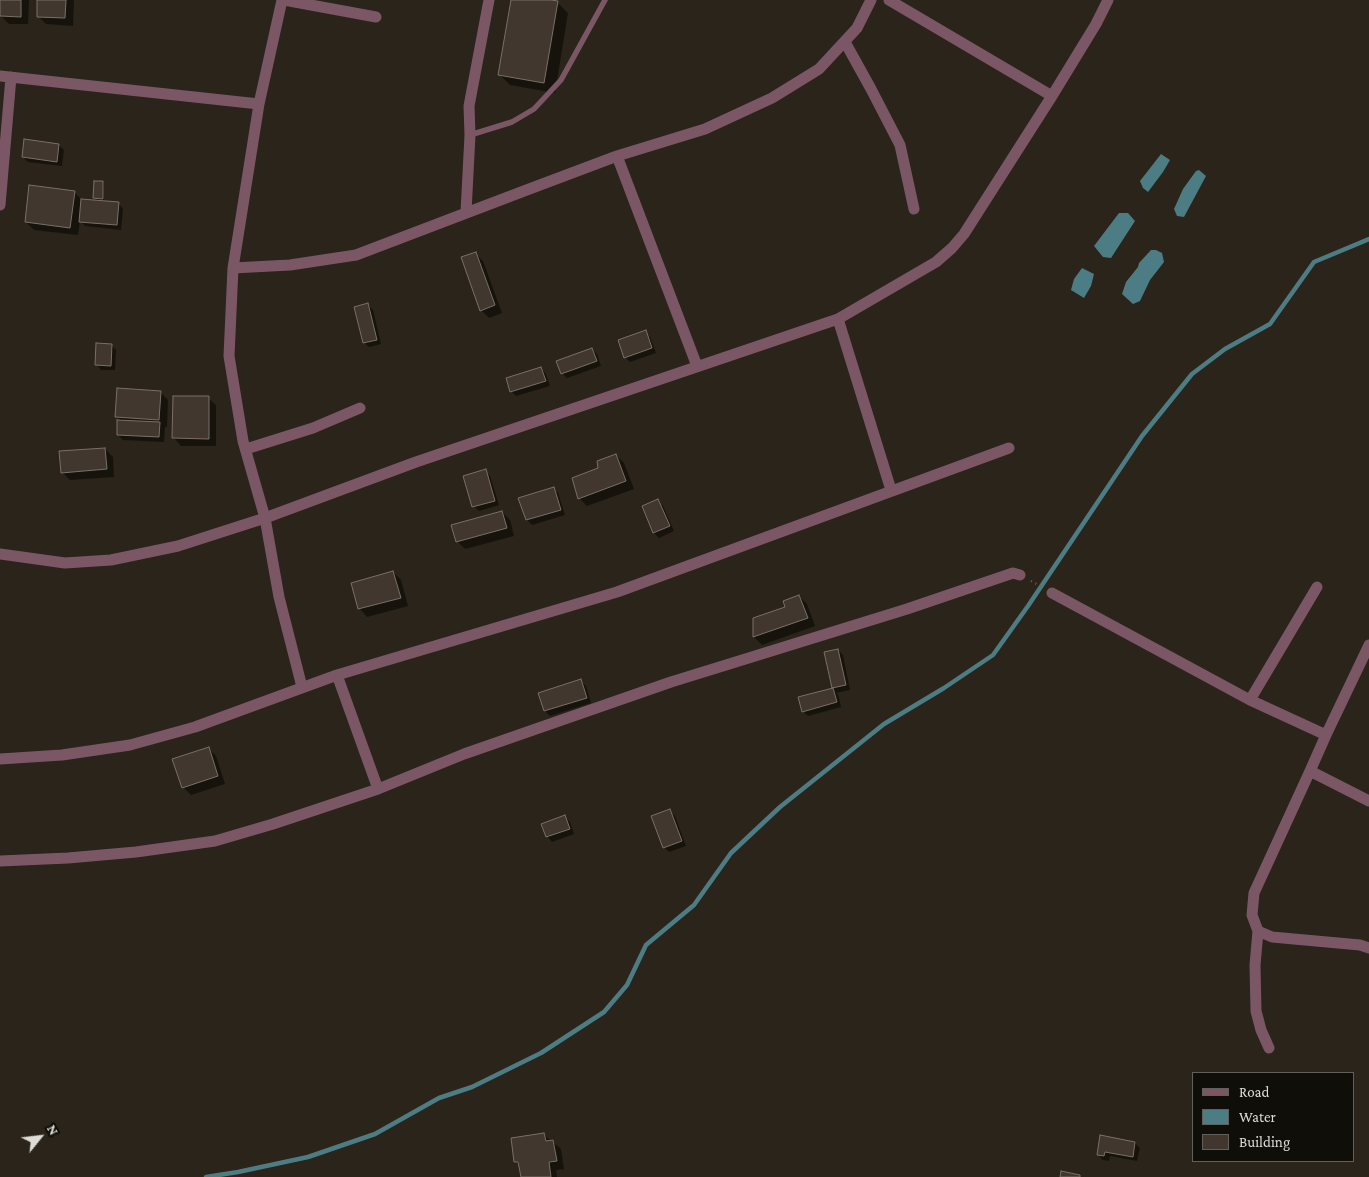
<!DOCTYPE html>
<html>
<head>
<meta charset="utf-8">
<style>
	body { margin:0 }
	#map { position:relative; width:1369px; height:1177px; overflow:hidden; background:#2a241a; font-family:"Crimson Pro",serif }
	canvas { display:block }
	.legend { position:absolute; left:1192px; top:1072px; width:162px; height:90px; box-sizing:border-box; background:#100e09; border:1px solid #63605b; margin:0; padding:6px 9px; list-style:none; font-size:15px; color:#dfdcd5 }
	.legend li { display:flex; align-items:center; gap:10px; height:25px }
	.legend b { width:25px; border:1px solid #63605b }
	.north { position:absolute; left:15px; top:1112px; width:50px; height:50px; -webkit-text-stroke:4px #100e09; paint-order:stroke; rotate:61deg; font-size:14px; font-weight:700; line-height:20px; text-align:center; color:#dfdcd5 }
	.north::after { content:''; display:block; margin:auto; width:18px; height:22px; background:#dfdcd5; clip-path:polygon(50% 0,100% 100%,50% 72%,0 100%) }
</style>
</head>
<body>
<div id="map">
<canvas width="1369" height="1177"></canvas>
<ul class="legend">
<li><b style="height:6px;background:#7b5766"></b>Road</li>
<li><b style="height:14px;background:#4d7d84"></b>Water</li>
<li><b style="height:14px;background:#41372f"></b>Building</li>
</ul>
<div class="north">N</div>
</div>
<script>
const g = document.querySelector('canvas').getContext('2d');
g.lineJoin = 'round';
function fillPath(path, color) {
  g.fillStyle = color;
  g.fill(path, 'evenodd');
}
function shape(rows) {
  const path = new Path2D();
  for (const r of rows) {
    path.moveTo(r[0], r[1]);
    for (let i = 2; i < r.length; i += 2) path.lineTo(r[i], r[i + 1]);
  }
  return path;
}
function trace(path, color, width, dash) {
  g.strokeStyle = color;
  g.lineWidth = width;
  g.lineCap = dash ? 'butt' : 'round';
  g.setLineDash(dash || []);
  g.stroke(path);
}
fillPath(shape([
	[1161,154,1170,160,1163,172,1148,192,1143,188,1140,181],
	[1199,170,1206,176,1184,217,1177,216,1174,209,1183,189,1196,171],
	[1119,213,1128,213,1135,221,1111,258,1103,257,1094,246],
	[1151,250,1156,250,1162,253,1164,262,1150,280,1140,301,1133,304,1122,294,1126,282,1138,267,1139,263],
	[1082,268,1094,274,1091,286,1084,298,1071,290,1074,279]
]), '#4d7d84');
fillPath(shape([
	[1,0,29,0,28,24,9,24,1,16],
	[39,0,74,0,73,26,46,24,38,16],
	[512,0,544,0,557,2,568,13,555,93,510,85,500,75],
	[59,145,64,150,62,166,28,162,23,157],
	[102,182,104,184,104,202,118,203,123,209,121,230,85,226,80,220,78,235,34,230,26,222,74,192,82,200,98,202,95,198],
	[475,253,483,261,502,313,489,318,481,310],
	[368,305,373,310,381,344,369,347,364,342],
	[645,332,650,337,656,353,630,362,625,357],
	[111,345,116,350,115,370,101,370,96,364],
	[592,349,597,354,601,366,567,378,562,373],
	[541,368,546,374,550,386,516,396,511,391],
	[160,392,168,400,167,427,165,427,164,442,123,440,118,435,122,422,116,416],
	[208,398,216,405,216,446,181,446,174,438],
	[105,449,113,457,114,477,70,480,62,472],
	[616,455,624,463,634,489,587,506,579,498,600,469],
	[485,471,490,476,499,505,479,511,474,506],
	[553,488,558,493,565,515,532,525,527,520],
	[657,501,663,506,674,531,659,538,654,533,643,507],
	[502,512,510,520,514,536,465,549,457,541],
	[393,572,401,580,408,606,367,617,360,609,353,584],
	[799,596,807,604,815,626,762,645,754,637,754,619,787,608],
	[838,650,843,655,850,690,836,693,838,694,841,707,808,716,803,711,800,698,834,689,833,687],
	[581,681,586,686,591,703,550,716,545,711,540,694],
	[208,748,216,756,225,784,191,795,183,787],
	[670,811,675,816,686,846,669,852,664,847],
	[565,817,570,822,574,834,552,842,547,836],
	[544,1135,561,1149,564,1169,556,1170,557,1177,522,1177,520,1166,515,1161],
	[1101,1137,1135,1143,1140,1148,1137,1161,1110,1156,1109,1161,1103,1160,1098,1155]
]), '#0007');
trace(shape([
	[206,1177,238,1172,308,1157,375,1134,439,1098,472,1087,541,1053,604,1012,627,985,646,945,694,905,731,853,780,807,884,724,944,688,993,655,1028,606,1142,436,1192,374,1225,349,1270,324,1314,262,1369,239]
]), '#4d7d84', 4.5);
const building = shape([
	[0,0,21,0,21,17,0,16,0,0],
	[37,0,66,0,65,18,37,17,37,0],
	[511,0,551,0,558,1,544,83,498,75,511,0],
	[24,139,59,144,57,162,22,157,24,139],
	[94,181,103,181,103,199,93,198,94,181],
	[29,185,75,191,70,228,25,222,29,185],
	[81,199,119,202,117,225,79,222,81,199],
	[476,252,495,305,480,311,461,257,476,252],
	[368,303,377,340,363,343,354,307,368,303],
	[646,330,652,348,624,358,618,340,646,330],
	[96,343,112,344,111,366,95,365,96,343],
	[592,348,597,361,561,374,556,361,592,348],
	[541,367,546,381,510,392,506,378,541,367],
	[117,388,161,391,159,420,115,417,117,388],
	[173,396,209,396,209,439,172,438,173,396],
	[117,420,160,422,159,437,117,435,117,420],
	[105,448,107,469,61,473,59,451,105,448],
	[616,454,626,481,578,499,572,478,598,468,597,461,616,454],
	[486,469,495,501,472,507,463,476,486,469],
	[554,487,561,510,526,520,518,498,554,487],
	[658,499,670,526,653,533,642,506,658,499],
	[502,511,507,528,456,542,451,525,502,511],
	[393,571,401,598,358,609,351,583,393,571],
	[799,595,808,618,753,637,753,618,785,607,783,601,799,595],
	[838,649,846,685,832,688,824,652,838,649],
	[581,679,587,698,544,711,538,693,581,679],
	[833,688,837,702,802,712,798,697,833,688],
	[209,747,218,776,182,788,172,759,209,747],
	[670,809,682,841,663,848,651,816,670,809],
	[565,815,570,829,546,837,541,824,565,815],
	[544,1133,546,1141,553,1140,557,1161,549,1162,551,1177,521,1177,518,1162,514,1162,511,1138,544,1133],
	[1100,1135,1135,1142,1133,1157,1105,1152,1104,1156,1097,1155,1100,1135],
	[1061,1171,1080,1175,1080,1177,1060,1177,1061,1171]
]);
fillPath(building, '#41372f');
trace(building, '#7b7066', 1);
trace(shape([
	[1031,581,1042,587]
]), '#676259', 2.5, [1, 4]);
trace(shape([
	[470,135,512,122,534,109,561,80,605,0]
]), '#7b5766', 5.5);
trace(shape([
	[282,0,259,104,233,268,229,356,243,441,265,518,279,597,302,687],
	[284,0,376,17],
	[889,0,1052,96],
	[845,42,871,89,900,145,914,209],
	[0,76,259,104],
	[617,156,697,366],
	[0,205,11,77],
	[466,212,470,135,469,106,489,0],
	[233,268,290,265,356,255,524,191,617,156,705,129,772,98,819,69,857,28,871,0],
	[838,319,891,490],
	[246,449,313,428,360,408],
	[0,554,65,563,111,560,178,546,265,518,416,462,838,319,936,262,952,248,964,234,1052,96,1096,24,1108,0],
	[1052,593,1250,700,1326,735],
	[1369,645,1326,735,1310,771,1369,801],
	[337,675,378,789],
	[1250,700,1317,587],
	[0,759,62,755,130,745,195,727,337,675,617,592,1009,448],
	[1310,771,1254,893,1252,915,1258,931,1272,937,1360,945,1369,948],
	[0,861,68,858,136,852,215,841,273,824,378,789,464,754,671,682,907,609,1013,573,1020,575],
	[1258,931,1255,965,1256,1011,1261,1030,1269,1048]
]), '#7b5766', 11);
</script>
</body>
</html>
